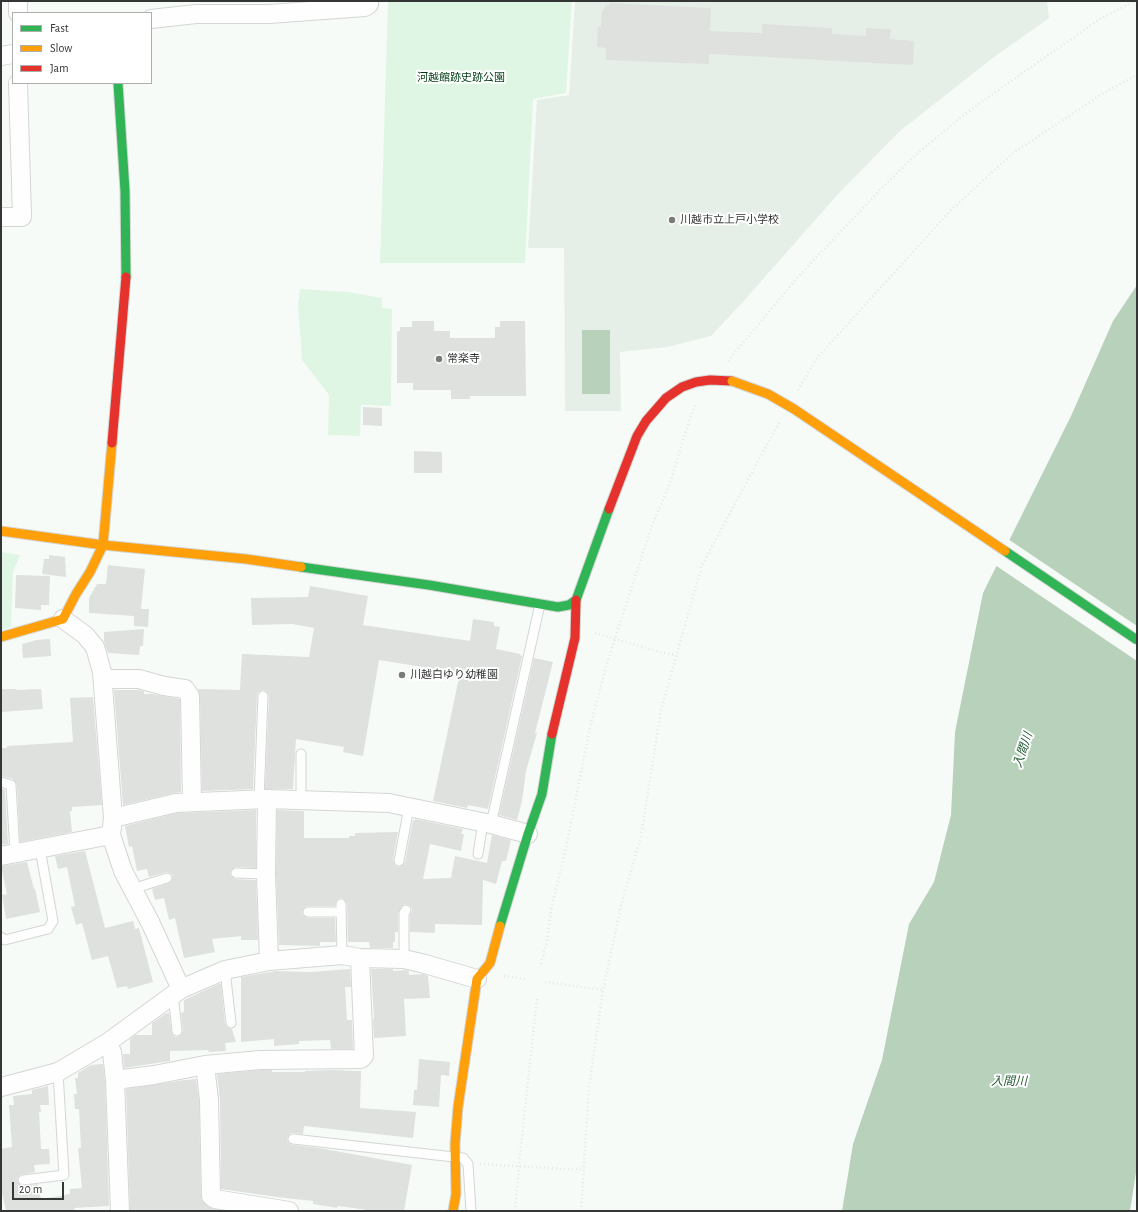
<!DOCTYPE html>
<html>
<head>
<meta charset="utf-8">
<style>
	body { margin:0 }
	#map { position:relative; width:1138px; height:1212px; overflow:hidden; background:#f7fbf7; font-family:"Alegreya Sans",sans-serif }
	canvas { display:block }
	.frame { position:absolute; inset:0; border:2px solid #333634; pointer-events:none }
	.legend { position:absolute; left:12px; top:12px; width:140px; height:72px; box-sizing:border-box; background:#fff; border:1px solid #adafae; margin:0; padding:5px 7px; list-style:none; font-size:12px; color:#333634 }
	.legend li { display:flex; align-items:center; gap:8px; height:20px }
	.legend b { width:20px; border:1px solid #adafae }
	.scale { position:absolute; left:12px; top:1182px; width:52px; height:18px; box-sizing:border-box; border:2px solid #333634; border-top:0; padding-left:5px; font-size:12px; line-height:14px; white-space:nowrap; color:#333634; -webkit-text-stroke:3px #fff; paint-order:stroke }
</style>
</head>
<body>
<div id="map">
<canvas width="1138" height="1212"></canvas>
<div class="frame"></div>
<ul class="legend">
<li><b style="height:5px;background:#30b455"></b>Fast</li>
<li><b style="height:5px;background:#ff9f0a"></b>Slow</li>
<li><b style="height:5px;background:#e5322d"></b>Jam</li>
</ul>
<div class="scale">20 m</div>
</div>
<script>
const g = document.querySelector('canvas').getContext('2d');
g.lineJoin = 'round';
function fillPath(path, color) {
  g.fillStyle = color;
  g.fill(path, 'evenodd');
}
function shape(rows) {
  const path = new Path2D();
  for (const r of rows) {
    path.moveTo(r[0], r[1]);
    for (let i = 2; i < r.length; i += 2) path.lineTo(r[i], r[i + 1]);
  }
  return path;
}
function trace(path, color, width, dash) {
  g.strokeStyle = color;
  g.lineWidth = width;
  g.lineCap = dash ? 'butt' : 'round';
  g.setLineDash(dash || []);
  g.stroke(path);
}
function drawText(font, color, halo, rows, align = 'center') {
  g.font = font + ' "Alegreya Sans","Noto Sans JP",sans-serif';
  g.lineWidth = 4;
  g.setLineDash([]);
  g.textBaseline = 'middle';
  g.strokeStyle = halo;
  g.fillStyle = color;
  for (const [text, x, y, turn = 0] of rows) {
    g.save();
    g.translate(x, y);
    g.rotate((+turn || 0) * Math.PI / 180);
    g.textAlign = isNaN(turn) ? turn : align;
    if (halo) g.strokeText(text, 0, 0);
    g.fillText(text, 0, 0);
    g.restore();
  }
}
fillPath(shape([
	[575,1,1047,1,1049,18,990,60,900,131,839,193,742,303,711,336,668,347,620,352,621,411,565,411,564,248,528,248,537,100,569,95]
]), '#e6efe7');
fillPath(shape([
	[388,1,572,1,566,93,533,99,525,263,380,263],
	[300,289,348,292,382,298,382,308,392,309,391,406,361,405,360,436,328,435,329,395,302,360,298,305],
	[1,552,20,555,13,572,11,627,1,630]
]), '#e0f6e4');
fillPath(shape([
	[1137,285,1137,1166,1130,1211,842,1211,853,1144,882,1060,909,924,934,882,951,815,955,732,983,593,1071,416,1113,321],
	[582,330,610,330,610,394,582,394]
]), '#b7d1bb');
fillPath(shape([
	[1008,539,1137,626,1137,661,995,565]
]), '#f7fbf7');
fillPath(shape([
	[609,3,711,8,710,31,762,33,762,24,832,28,832,34,866,36,866,28,891,29,890,39,914,41,913,65,709,54,709,64,606,60,606,48,597,47,598,27,601,27,602,10,604,10,605,5,609,6],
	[412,321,434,321,434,331,450,331,450,338,495,338,495,327,500,327,500,321,525,321,526,396,470,396,470,399,451,399,451,390,413,390,413,383,397,383,397,331,400,331,400,327,412,327],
	[363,407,382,408,382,426,363,425],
	[414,451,442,452,442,473,414,473],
	[49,555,65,557,66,577,42,574,44,559,49,559],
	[108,565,145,569,141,609,149,609,148,627,134,626,134,616,89,613,89,598,97,584,106,584],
	[16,575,50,576,49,605,41,605,41,610,15,608],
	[310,586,368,596,363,625,470,641,473,619,494,622,494,626,500,627,496,649,520,654,520,655,522,656,488,809,468,805,467,808,433,801,460,673,379,660,363,756,343,752,344,747,296,739,293,789,265,789,269,696,266,691,263,690,258,692,257,696,253,789,202,791,200,696,198,689,240,690,242,654,309,657,314,628,292,624,252,625,251,598,308,597],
	[144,629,143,646,140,646,139,655,108,653,104,642,104,632],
	[50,639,51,656,23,658,22,644,37,640],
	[534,658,553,662,535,733,537,733,526,771,522,801,517,820,499,815],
	[1,689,16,689,16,690,41,689,43,709,1,712],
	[114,690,138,690,144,691,144,694,152,694,180,699,181,792,174,793,123,805],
	[93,697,102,805,72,807,72,811,70,811,72,832,20,842,17,785,13,779,1,776,1,748,7,748,7,746,73,742,70,698],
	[1,788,5,790,8,844,1,845],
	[256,810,256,868,236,867,231,870,230,873,231,876,235,879,256,880,258,940,241,940,241,936,212,939,215,952,184,958,175,918,169,920,164,898,155,900,152,889,171,882,173,876,171,873,166,872,149,877,147,869,137,871,132,846,129,847,125,826,177,813],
	[277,810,304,811,304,838,349,838,349,836,355,836,355,833,398,832,393,860,395,865,398,867,403,865,405,862,413,820,415,820,415,819,463,829,461,834,464,834,461,851,430,844,423,879,451,878,455,856,487,863,492,835,511,840,506,861,502,861,496,884,483,880,482,925,435,924,435,933,410,932,410,915,412,911,412,908,409,905,404,904,398,913,398,932,395,932,395,942,393,942,393,948,370,948,369,942,348,942,347,904,344,899,340,898,336,901,335,906,308,906,305,907,302,912,303,915,308,918,335,918,336,942,320,942,320,946,279,945,276,874],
	[85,851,105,928,133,921,135,929,139,928,153,982,128,989,127,986,117,988,108,956,92,960,82,923,76,925,71,907,75,906,67,867,58,869,55,856],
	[27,862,34,889,35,889,40,912,6,919,2,895,7,894,1,866],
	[350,969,351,987,345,987,347,1020,352,1020,353,1049,331,1049,330,1040,299,1041,299,1044,274,1046,274,1039,241,1042,241,977,276,971,310,972],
	[371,969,393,969,393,971,407,970,409,971,409,975,423,974,428,976,430,998,404,999,406,1036,374,1038,373,1019,374,1019],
	[219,984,221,984,225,1024,228,1028,232,1029,236,1042,225,1043,226,1051,209,1052,208,1050,170,1051,170,1061,124,1068,123,1054,130,1054,130,1039,135,1035,152,1035,152,1023,165,1014,169,1013,172,1034,175,1037,180,1036,183,1031,181,1013,184,1012,184,1000],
	[419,1059,450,1062,449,1076,441,1075,439,1107,413,1105,414,1090,417,1090],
	[103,1064,105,1081,109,1206,74,1208,75,1211,6,1211,1,1188,1,1149,12,1147,9,1105,14,1105,13,1096,32,1094,32,1090,48,1086,49,1105,40,1105,41,1112,39,1112,41,1149,49,1149,50,1164,34,1165,35,1172,20,1175,17,1178,18,1183,23,1186,38,1184,41,1199,70,1194,70,1189,82,1188,78,1148,81,1148,79,1109,75,1109,74,1094,77,1094,75,1078,78,1078,78,1073,91,1065],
	[261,1070,272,1070,272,1072,305,1072,305,1071,331,1070,361,1071,360,1108,416,1112,413,1138,304,1126,303,1134,291,1133,287,1138,288,1142,292,1145,319,1148,412,1165,404,1211,375,1211,338,1206,337,1208,313,1204,313,1201,277,1197,221,1189,220,1100,217,1074],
	[196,1079,199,1101,201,1197,202,1201,209,1207,223,1211,130,1210,126,1089,185,1080]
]), '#dee1de');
const lane = shape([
	[1,782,11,785,15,853],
	[259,799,263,696],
	[301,800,301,754],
	[491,824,540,604],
	[478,854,483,822],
	[399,861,409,807],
	[236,873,266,874],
	[132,889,167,878],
	[341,904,342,955],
	[308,912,341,912],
	[1,937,5,940,48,929,53,921,40,849],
	[404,959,404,913,406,910],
	[225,970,231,1023],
	[173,994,177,1031],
	[293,1139,463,1158,468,1164,471,1211],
	[23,1180,64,1175,58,1072]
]);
const street = shape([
	[18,13,18,1],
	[151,19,196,14,269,14,365,7,369,4,369,1],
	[1,56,13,54],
	[1,217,22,217,18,83],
	[63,619,85,635,95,647,102,672,113,818,111,835,123,871,150,922,181,989],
	[103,679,139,679,164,686,185,689,190,696,192,801],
	[267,799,389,803,491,824,528,834],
	[113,818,176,803,267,799,266,874,269,961],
	[1,856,111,835],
	[205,1065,209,1100,211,1196,215,1199,289,1211],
	[115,1080,154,1075,205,1065,260,1060,361,1059,364,1056,360,958],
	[1,1087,58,1072,107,1043],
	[120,1211,115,1080,112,1052,107,1043,181,989,225,970,269,961,342,955,360,958,404,959,425,964,477,979]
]);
const fast = shape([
	[118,83,125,191,126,277],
	[301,567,429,585,558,607,569,605,576,600,609,509],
	[500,926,528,834,542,794,552,734]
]);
const slow = shape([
	[1,531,103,545,246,559,301,567],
	[1,637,63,619,76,594,90,572,103,545,112,443],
	[453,1211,456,1194,455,1144,458,1107,477,979,490,963,500,926]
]);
const jam = shape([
	[112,443,126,277],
	[609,509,637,436,646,421,666,398,682,387,696,382,710,380,732,381],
	[552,734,575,638,576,600]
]);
trace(lane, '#d3d6d3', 11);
trace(street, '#d3d6d3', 20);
trace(fast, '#d3d6d3', 11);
trace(slow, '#d3d6d3', 11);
trace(jam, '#d3d6d3', 11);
trace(shape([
	[728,361,797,278,880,190,911,159,961,117,1018,76,1100,19,1135,1],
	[798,390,817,358,951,210,1012,154,1105,92,1137,75],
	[595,633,660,652,676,655],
	[541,964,547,941,551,910,567,843,591,723,608,660,651,528,671,480,689,421,696,403],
	[504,976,525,979],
	[545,982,603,990],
	[480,1164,564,1169,584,1169],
	[515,1211,519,1166,537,997],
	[581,1211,589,1087,603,990,621,906,641,836,661,710,702,565,764,450,780,422]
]), '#e5e6e5', 2.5, [1, 3]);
trace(lane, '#fefefe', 9);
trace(street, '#fefefe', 18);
trace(fast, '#30b455', 9);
trace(slow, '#ff9f0a', 9);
trace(jam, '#e5322d', 9);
const fastBridge = shape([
	[1005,551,1137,640]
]);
const slowBridge = shape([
	[732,381,768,394,794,409,1005,551]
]);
trace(fastBridge, '#d3d6d3', 11, []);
trace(slowBridge, '#d3d6d3', 11, []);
trace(fastBridge, '#30b455', 9);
trace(slowBridge, '#ff9f0a', 9);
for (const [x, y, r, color] of [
	[672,220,4,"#787b78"],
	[439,359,4,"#787b78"],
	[402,675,4,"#787b78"]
]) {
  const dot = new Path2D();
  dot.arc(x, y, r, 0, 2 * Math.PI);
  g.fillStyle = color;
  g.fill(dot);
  trace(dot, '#fff', 1.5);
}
drawText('11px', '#003c15', '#fff', [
	["河越館跡史跡公園",461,78]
]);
drawText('11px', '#333634', '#fff', [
	["川越市立上戸小学校",680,220],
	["常楽寺",447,359],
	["川越白ゆり幼稚園",410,675]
], 'left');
drawText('italic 12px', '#215830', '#fff', [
	["入間川",1023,750,-71],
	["入間川",1009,1081]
]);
</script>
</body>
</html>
